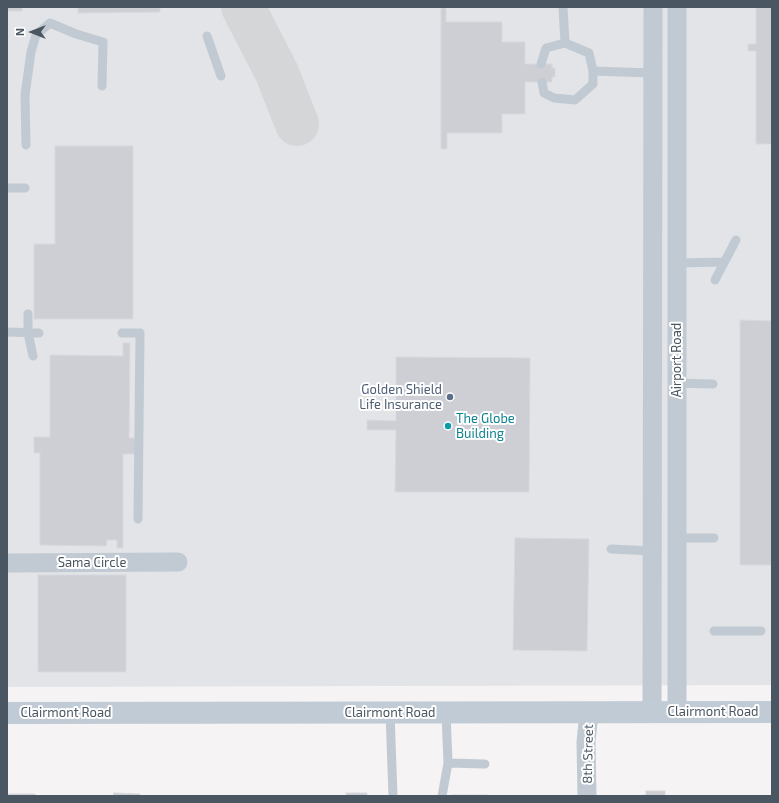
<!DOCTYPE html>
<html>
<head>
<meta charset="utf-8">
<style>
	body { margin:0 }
	#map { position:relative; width:779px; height:803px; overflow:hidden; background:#f5f3f3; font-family:"Exo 2",sans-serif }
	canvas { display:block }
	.frame { position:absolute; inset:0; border:8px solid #4a5661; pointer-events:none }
	.north { position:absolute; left:12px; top:12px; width:40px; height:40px; -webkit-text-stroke:3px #fff; paint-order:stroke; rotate:270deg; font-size:11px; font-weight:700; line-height:16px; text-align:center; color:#4a5661 }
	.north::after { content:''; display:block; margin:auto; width:14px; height:18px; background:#4a5661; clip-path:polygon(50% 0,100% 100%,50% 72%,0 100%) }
</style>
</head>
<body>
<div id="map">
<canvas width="779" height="803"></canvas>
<div class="frame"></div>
<div class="north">N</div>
</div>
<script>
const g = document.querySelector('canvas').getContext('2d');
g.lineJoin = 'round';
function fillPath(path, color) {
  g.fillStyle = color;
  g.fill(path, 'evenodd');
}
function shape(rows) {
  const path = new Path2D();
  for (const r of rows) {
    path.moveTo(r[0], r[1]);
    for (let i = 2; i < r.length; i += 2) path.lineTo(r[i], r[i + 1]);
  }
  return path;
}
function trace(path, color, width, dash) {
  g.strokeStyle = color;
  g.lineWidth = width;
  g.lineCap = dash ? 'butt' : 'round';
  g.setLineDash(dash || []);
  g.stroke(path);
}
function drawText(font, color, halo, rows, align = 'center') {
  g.font = font + ' "Exo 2",sans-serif';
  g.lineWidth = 4;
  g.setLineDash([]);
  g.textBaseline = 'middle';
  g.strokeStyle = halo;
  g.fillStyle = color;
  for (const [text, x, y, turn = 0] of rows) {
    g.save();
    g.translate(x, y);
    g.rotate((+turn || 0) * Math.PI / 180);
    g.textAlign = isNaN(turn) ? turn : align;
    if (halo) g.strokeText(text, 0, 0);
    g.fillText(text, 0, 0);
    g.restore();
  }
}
fillPath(shape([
	[7,7,772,7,772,685,7,687]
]), '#e2e4e7');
trace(shape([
	[243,7,277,73,297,124]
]), '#d5d6d8', 44);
const building = shape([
	[7,7,22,7,22,11,7,11,7,7],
	[78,7,160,7,160,12,78,13,78,7],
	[756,7,772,7,772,144,756,144,756,51,748,51,748,44,756,44,756,7],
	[441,8,446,8,446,22,502,22,502,42,525,42,525,64,552,64,552,68,555,68,555,77,552,77,552,82,525,82,525,114,502,114,502,133,447,133,447,149,441,149,441,8],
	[55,146,133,146,133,319,34,319,34,244,55,244,55,146],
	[740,320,772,321,772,565,740,565,740,320],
	[123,343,130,343,129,438,135,438,135,454,123,454,123,548,117,548,117,540,107,540,106,546,40,545,40,453,34,453,34,437,50,437,50,355,123,356,123,343],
	[396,357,530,358,529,492,395,492,396,430,367,430,367,420,396,421,396,357],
	[515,538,589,539,587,651,513,650,515,538],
	[38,575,126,575,126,672,38,672,38,575],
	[646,791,665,791,665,796,636,796,646,795,646,791],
	[114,793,140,794,140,796,113,796,114,793],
	[346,793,367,793,367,796,346,796,346,793],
	[8,794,35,794,35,796,8,796,8,794],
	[452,795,489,795,489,796,452,796,452,795]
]);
fillPath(building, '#cdcfd5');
trace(building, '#d7d9de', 1);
trace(shape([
	[563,7,565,43],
	[207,36,221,76],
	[541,64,546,48,565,43,589,53,593,71,593,84,575,100,554,98,544,93,542,82],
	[593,71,652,73],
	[26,145,25,95,31,52,36,35,50,23,76,34,103,42,102,86],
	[7,188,25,188],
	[677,263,724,262],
	[715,280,736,240],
	[28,314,28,333,33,356],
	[7,332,39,333],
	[122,333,140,333,138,519],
	[677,383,713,384],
	[677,538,714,538],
	[611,549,653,551],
	[714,631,761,631],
	[390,713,393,796],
	[446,713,448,763,485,764],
	[442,796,448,763]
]), '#c1cad2', 9);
trace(shape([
	[677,7,677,712],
	[7,563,178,562],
	[652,712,653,7],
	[587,796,586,742,589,712]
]), '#c1cad2', 19);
trace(shape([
	[7,713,772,712]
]), '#c1cbd6', 22);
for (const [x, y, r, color] of [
	[450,397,4,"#5c6f8a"],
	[448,426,4,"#0f9aa8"]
]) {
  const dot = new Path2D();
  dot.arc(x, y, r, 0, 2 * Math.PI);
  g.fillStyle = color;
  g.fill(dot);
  trace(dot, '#fff', 1.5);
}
drawText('13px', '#4a5661', '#fff', [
	["Airport Road",677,360,-90],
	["Sama Circle",92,563],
	["Clairmont Road",713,712],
	["Clairmont Road",66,713],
	["Clairmont Road",390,713],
	["8th Street",588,754,-89]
]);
drawText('13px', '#4e5e75', '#fff', [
	["Golden Shield",442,390],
	["Life Insurance",442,405]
], 'right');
drawText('13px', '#0d838f', '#fff', [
	["The Globe",456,419],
	["Building",456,434]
], 'left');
</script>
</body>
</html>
